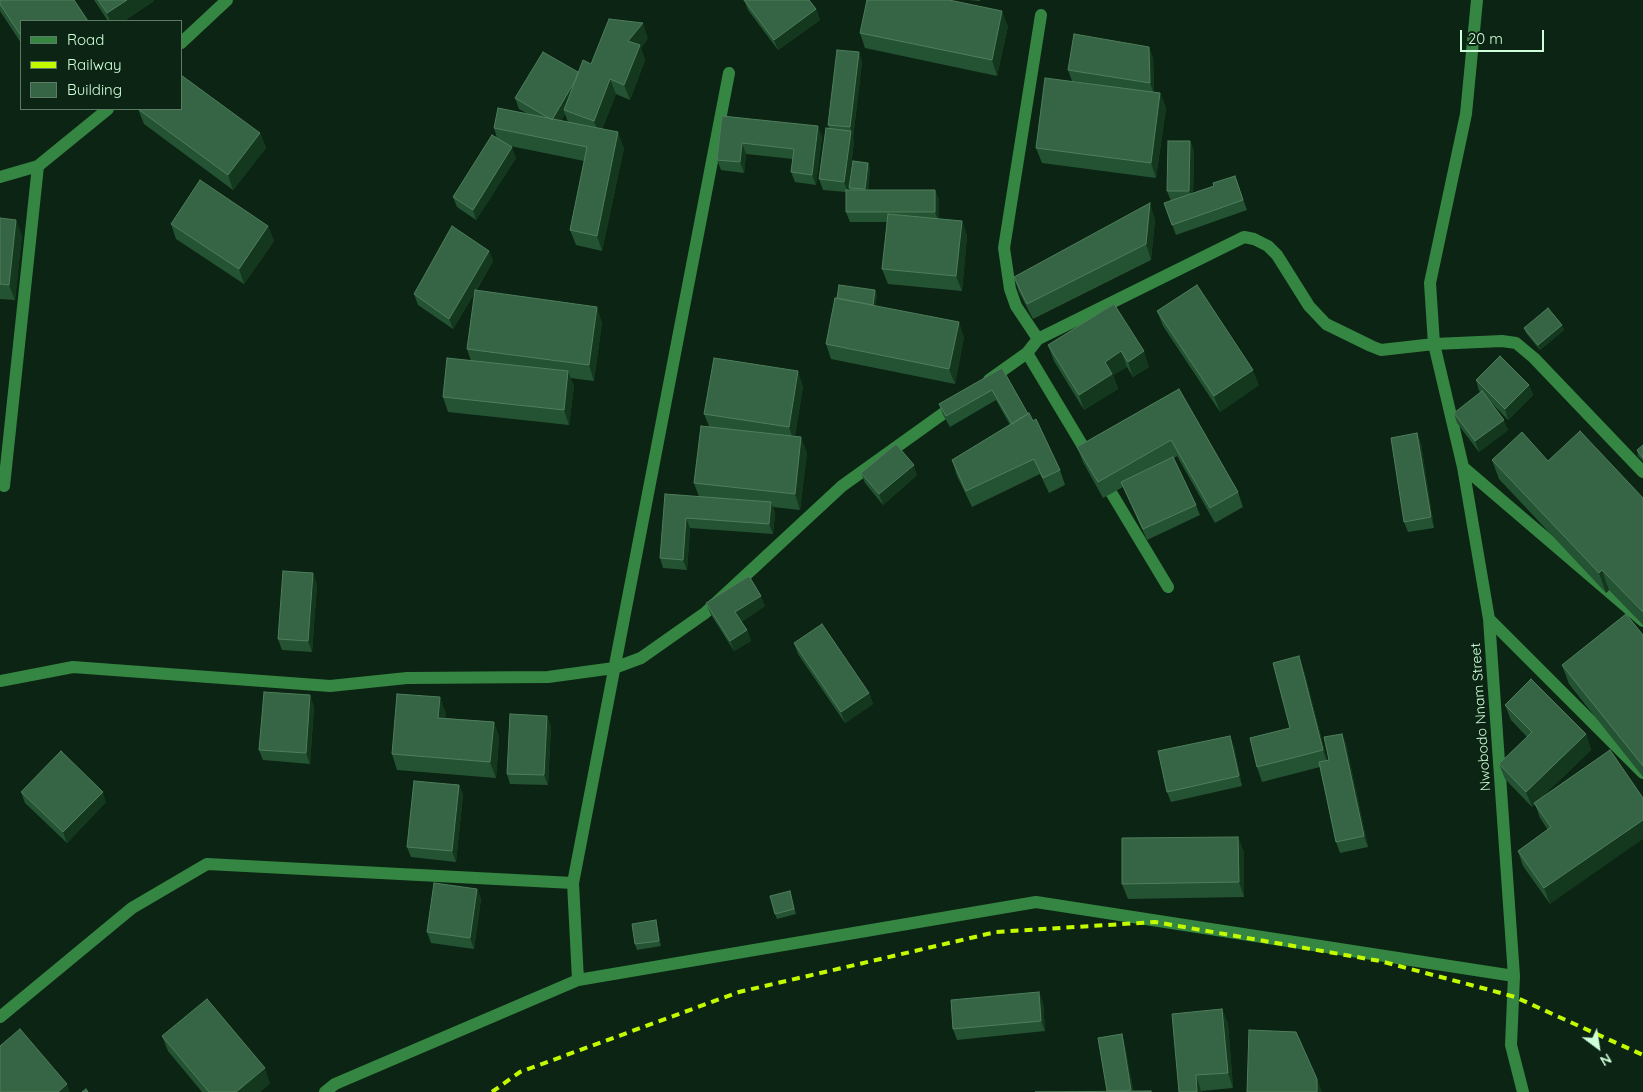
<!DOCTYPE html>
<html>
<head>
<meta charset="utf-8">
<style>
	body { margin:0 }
	#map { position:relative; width:1643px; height:1092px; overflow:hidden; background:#0c2413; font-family:Quicksand,sans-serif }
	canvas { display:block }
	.legend { position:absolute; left:20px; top:20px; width:162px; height:90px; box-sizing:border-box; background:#0c2413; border:1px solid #5a7c63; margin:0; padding:6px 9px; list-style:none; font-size:15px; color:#cfffda }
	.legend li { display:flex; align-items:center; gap:10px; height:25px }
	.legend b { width:25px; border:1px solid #5a7c63 }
	.north { position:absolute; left:1573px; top:1022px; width:50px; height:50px; -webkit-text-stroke:4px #0c2413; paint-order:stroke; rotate:149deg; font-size:14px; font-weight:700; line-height:20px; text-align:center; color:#cfffda }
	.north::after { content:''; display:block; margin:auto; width:18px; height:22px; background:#cfffda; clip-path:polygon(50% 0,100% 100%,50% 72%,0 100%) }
	.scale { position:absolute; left:1460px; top:30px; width:84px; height:22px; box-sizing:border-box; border:2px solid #cfffda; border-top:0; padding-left:6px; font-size:15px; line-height:18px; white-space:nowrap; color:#cfffda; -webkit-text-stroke:4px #0c2413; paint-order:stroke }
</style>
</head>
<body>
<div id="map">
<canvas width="1643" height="1092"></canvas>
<ul class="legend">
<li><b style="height:6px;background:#358642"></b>Road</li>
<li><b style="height:6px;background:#c3fa00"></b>Railway</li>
<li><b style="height:14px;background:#366545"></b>Building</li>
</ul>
<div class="north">N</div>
<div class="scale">20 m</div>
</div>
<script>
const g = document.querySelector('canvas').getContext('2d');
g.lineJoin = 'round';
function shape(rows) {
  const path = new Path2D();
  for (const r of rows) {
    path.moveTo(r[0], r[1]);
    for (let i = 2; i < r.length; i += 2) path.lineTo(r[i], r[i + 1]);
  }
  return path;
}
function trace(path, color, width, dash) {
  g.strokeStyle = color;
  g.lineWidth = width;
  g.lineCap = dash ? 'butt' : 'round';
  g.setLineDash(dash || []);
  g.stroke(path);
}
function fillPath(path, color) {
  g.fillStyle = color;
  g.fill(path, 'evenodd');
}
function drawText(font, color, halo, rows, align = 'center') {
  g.font = font + ' Quicksand,sans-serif';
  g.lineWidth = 4;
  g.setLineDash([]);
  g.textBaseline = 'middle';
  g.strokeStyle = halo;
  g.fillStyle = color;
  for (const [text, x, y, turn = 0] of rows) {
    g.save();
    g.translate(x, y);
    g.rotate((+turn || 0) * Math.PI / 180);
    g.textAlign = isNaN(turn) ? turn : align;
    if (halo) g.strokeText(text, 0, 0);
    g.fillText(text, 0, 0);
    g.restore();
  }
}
trace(shape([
	[1477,0,1466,114,1430,283,1434,344,1463,467,1489,619,1514,976,1511,1045,1523,1092],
	[181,43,227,0],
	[0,177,38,166,108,109],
	[1038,339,1016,306,1010,289,1004,248,1041,15],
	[1027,353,1090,458],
	[989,380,1027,353,1038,339,1244,237,1254,239,1268,246,1277,255,1309,306,1326,324,1371,346,1381,350,1434,344,1502,341,1516,343,1534,358,1643,472],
	[1463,467,1643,621],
	[1103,479,1168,587],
	[4,486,38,166],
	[1489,619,1643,773],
	[0,681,73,667,330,686,407,678,548,677,614,668,641,658,705,613,842,486,955,405],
	[578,980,573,883,729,73],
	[0,1017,132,908,207,864,573,883],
	[325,1092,335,1084,578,980,1036,902,1514,976]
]), '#358642', 12);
trace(shape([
	[492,1092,520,1072,739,992,996,932,1155,922,1380,961,1490,990,1515,997,1643,1055]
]), '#c3fa00', 4, [8, 6]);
fillPath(shape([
	[0,0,21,21,21,43,0,11],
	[94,0,154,0,154,1,124,21,108,21],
	[744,0,816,9,820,20,778,50,748,10],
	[968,0,980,0,980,1],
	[1008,26,997,76,865,48,860,33],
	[648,38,641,48,645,60,630,100,616,94,602,129,624,148,602,251,576,245,570,230,584,161,510,146,516,158,476,220,457,207,453,197,497,138,494,128,530,115,519,109,515,98,578,72,591,64],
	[565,114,568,122,561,121],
	[859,52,862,62,853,138,854,141,848,190,850,190,849,188,868,163,870,169,868,190,935,190,939,200,939,219,962,221,967,236,962,291,888,284,882,269,887,222,850,222,846,212,846,192,823,190,819,179,829,128,828,125],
	[1153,57,1154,92,1160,93,1166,108,1156,178,1042,163,1036,148,1098,85,1072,81,1068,70],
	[138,109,260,133,266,148,233,190,144,124],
	[722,116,822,136,816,185,795,182,791,172,793,159,746,154,744,173,721,170,717,160],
	[1190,141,1194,151,1193,193,1214,186,1235,176,1247,210,1176,235,1164,203,1171,201,1167,191],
	[0,218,22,235,15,300,0,299],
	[1155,219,1151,260,1033,319,1019,292,1014,277],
	[171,224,268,226,274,241,244,284,176,239],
	[489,251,493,261,476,291,602,322,594,381,570,378,574,386,569,425,448,412,443,397,471,361,467,349,475,292,453,329,418,305,414,294],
	[875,290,877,295,875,306,964,337,955,384,831,359,826,344,837,298],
	[1114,304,1149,367,1133,377,1127,367,1113,375,1118,389,1084,410,1054,361,1048,345],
	[1157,311,1259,385,1220,412,1163,326],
	[1562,325,1564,330,1540,350,1526,333,1524,328],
	[1002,368,1060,470,1065,485,1049,493,1040,474,972,507,957,476,952,460,1010,425,996,400,950,427,943,415,939,404],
	[1476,380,1529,385,1533,395,1508,420,1489,400,1508,430,1479,452,1457,423,1454,413,1481,392,1479,391],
	[803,386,795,436,807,452,800,510,773,507,775,513,773,534,690,528,687,570,663,568,660,558,699,497,694,483,709,426,704,414],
	[1179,389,1238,492,1243,507,1215,523,1177,456,1174,458,1196,505,1200,515,1147,540,1123,487,1103,498,1083,462,1077,447],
	[1417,433,1421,444,1434,528,1408,532,1404,522],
	[1643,445,1643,461,1638,456,1637,450],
	[1492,460,1548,461,1643,498,1643,625,1609,590,1606,593,1499,479],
	[861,473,917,475,883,505,865,483],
	[317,584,312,652,282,650,278,639],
	[706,603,765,606,741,622,747,630,751,641,734,651,710,613],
	[1643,635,1643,777,1569,684,1562,665],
	[794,643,869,693,873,704,845,723,798,654],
	[1304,671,1327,760,1329,760,1342,734,1346,744,1368,847,1340,853,1336,842,1320,767,1262,782,1257,767,1290,728],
	[1505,705,1586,734,1591,750,1541,798,1610,750,1550,904,1523,866,1518,851,1548,830,1540,818,1535,804,1532,807,1505,779,1499,764,1527,737,1511,720],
	[314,706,310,764,263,760,259,750],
	[446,713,445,718,494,722,499,737,496,778,397,770,392,754],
	[551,726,548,785,510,784,507,774],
	[1234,746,1242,786,1171,802,1167,792],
	[459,785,463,795,456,862,411,857,407,847],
	[21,792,106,802,67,843,25,803],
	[1238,837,1244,853,1244,897,1128,899,1122,884],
	[477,889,481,899,474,949,431,943,427,932],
	[790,891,796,914,777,919,775,914],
	[656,920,657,926,661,946,637,950,635,944],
	[1043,1002,1045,1031,957,1040,953,1029],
	[1222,1009,1228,1024,1233,1088,1201,1091,1202,1092,1179,1092],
	[162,1036,270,1083,260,1092,202,1092,168,1051]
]), '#245333');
fillPath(shape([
	[127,0,154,0,154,1,124,21,110,21,107,13],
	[816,9,820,20,778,50,774,40],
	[1002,11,1008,26,997,76,992,60],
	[643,23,648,38,641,48,645,60,630,100,624,85,628,41],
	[1149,47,1153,57,1154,94,1150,83],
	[859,52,862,62,853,138,850,127],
	[579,73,564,110,565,114,556,130,552,120],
	[610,79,616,94,599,136,594,121],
	[1160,93,1166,108,1156,178,1151,163],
	[818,126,822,136,816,185,812,175],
	[851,131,854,141,848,193,844,182],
	[618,132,624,148,602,251,597,236],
	[260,133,266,148,233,190,228,175],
	[1190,141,1194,151,1193,201,1189,191],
	[742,143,746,154,744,173,740,162],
	[512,147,516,158,476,220,473,210],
	[868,163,870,169,867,195,865,189],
	[935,190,939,200,939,223,935,212],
	[1150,203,1155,219,1151,260,1146,244],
	[16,220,22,235,15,300,9,285],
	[962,221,967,236,962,291,956,276],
	[268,226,274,241,244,284,239,269],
	[489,251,493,261,453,329,449,319],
	[875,290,877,295,874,316,872,311],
	[597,307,602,322,594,381,589,365],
	[959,322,964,337,955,384,949,369],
	[1562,325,1564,330,1540,350,1538,345],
	[1121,351,1127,367,1113,375,1118,389,1084,410,1079,395,1105,362],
	[1144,351,1149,367,1133,377,1128,362],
	[1253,370,1259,385,1220,412,1214,396],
	[568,371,574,386,569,425,564,410],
	[798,371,803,386,794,442,789,427],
	[1529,385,1533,395,1508,420,1505,409],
	[1504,420,1508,430,1479,452,1475,441],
	[1417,433,1421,444,1434,528,1431,517],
	[801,437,807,452,800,510,795,494],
	[914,465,917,475,883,505,879,494],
	[771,502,775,513,773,534,769,524],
	[686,518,690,528,687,570,683,560],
	[1602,570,1609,590,1606,593,1599,573],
	[313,573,317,584,312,652,308,641],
	[761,596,765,606,739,623,735,612],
	[747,630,751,641,734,651,730,641],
	[1299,656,1304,671,1328,765,1323,750],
	[869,693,873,704,845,723,841,712],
	[310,695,314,706,310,764,306,753],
	[440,697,446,713,444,733,438,718],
	[547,716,551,726,548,785,544,775],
	[494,722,499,737,496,778,490,762],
	[1342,734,1346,744,1368,847,1364,836],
	[1586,734,1591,750,1532,807,1526,792],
	[1230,736,1234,746,1242,786,1239,776],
	[459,785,463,795,456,862,452,851],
	[103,792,106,802,67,843,63,832],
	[1643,820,1643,839,1550,904,1544,888],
	[1238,837,1244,853,1244,897,1239,882],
	[477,889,481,899,474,949,470,938],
	[656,920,657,926,661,946,659,941],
	[1039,992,1043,1002,1045,1031,1041,1021],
	[1222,1009,1228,1024,1233,1088,1228,1073],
	[1122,1034,1125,1045,1134,1092,1132,1092,1131,1090],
	[265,1068,270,1083,260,1092,236,1092],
	[1196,1075,1201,1091,1202,1092,1197,1092],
	[1317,1079,1322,1092,1317,1092],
	[67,1084,70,1092,58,1092]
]), '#13381e');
const building = shape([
	[0,0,74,0,88,21,21,21,21,36,0,4,0,0],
	[98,0,127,0,107,13,98,0],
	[744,0,809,0,816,9,774,40,744,0],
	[867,0,949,0,1002,11,992,60,860,33,867,0],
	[609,19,643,23,628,41,640,45,624,85,610,79,594,121,564,110,583,60,591,64,609,19],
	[1074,34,1149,47,1150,83,1068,70,1074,34],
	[837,50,859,52,850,127,828,125,837,50],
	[543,52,578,72,576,79,552,120,515,98,543,52],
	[181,75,260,133,228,175,138,109,181,109,181,75],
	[1045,78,1160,93,1151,163,1036,148,1045,78],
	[498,108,618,132,597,236,570,230,587,147,494,128,498,108],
	[722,116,818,126,812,175,791,172,794,149,742,143,740,162,717,160,722,116],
	[826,128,851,131,844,182,819,179,826,128],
	[492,135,512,147,473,210,453,197,492,135],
	[1168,141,1190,141,1189,191,1167,191,1168,141],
	[853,161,868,163,865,189,849,188,853,161],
	[1235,176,1243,200,1172,225,1164,203,1214,186,1213,183,1235,176],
	[200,180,268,226,239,269,171,224,200,180],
	[846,190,935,190,935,212,846,212,846,190],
	[1150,203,1146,244,1027,304,1014,277,1150,203],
	[888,214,962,221,956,276,882,269,888,214],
	[0,218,16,220,9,285,0,284,0,218],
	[452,226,489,251,449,319,414,294,452,226],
	[839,285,875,290,873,305,837,298,839,285],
	[1197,285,1253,370,1214,396,1157,311,1197,285],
	[475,290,597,307,589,365,467,349,475,290],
	[835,298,959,322,949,369,826,344,835,298],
	[1114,304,1144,351,1128,362,1121,351,1105,362,1112,374,1079,395,1048,345,1114,304],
	[1548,308,1562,325,1538,345,1524,328,1548,308],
	[1500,356,1529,385,1505,409,1476,380,1500,356],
	[447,358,568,371,564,410,443,397,447,358],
	[714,358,798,371,789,427,704,414,714,358],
	[1002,368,1028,414,1012,424,992,390,946,416,939,404,1002,368],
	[1179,389,1238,492,1210,508,1171,440,1098,482,1077,447,1179,389],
	[1482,391,1504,420,1475,441,1454,413,1482,391],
	[1029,413,1033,421,1036,419,1060,470,1043,478,1034,459,966,491,952,460,1029,413],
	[701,426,801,437,795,494,694,483,701,426],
	[1580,431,1643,498,1643,612,1602,570,1599,573,1492,460,1522,432,1548,461,1580,431],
	[1417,433,1431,517,1404,522,1391,438,1417,433],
	[896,444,914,465,879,494,861,473,896,444],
	[1643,445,1643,458,1637,450,1643,445],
	[1173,457,1196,505,1143,529,1121,482,1173,457],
	[665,494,771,502,769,524,686,518,683,560,660,558,665,494],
	[283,571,313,573,308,641,278,639,283,571],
	[749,576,761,596,735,612,747,630,730,641,706,603,749,576],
	[1626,614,1643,635,1643,766,1562,665,1626,614],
	[822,624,869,693,841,712,794,643,822,624],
	[1299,656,1323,750,1257,767,1250,738,1290,728,1273,663,1299,656],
	[1531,679,1586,734,1526,792,1499,764,1532,732,1505,705,1531,679],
	[264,692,310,695,306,753,259,750,264,692],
	[397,694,440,697,438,718,494,722,490,762,392,754,397,694],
	[510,714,547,716,544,775,507,774,510,714],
	[1342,734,1364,836,1336,842,1319,762,1329,760,1324,737,1342,734],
	[1230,736,1239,776,1167,792,1158,751,1230,736],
	[1610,750,1643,798,1643,820,1544,888,1518,851,1551,827,1534,803,1610,750],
	[61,751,103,792,63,832,21,792,61,751],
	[414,781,459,785,452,851,407,847,414,781],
	[1238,837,1239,882,1122,884,1122,838,1238,837],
	[434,883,477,889,470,938,427,932,434,883],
	[790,891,794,909,775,914,770,896,790,891],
	[656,920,659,941,635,944,632,924,656,920],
	[1039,992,1041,1021,953,1029,951,1000,1039,992],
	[207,999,265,1068,236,1092,209,1092,162,1036,207,999],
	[1222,1009,1228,1073,1196,1075,1197,1092,1179,1092,1172,1014,1222,1009],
	[20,1029,67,1084,58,1092,0,1092,0,1046,20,1029],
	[1249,1030,1296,1032,1317,1079,1317,1092,1247,1092,1249,1030],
	[1122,1034,1131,1090,1125,1091,1107,1091,1098,1038,1122,1034],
	[86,1089,88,1092,82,1092,86,1089],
	[1151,1091,1151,1092,1035,1092,1151,1091]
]);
fillPath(building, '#366545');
trace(building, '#4e7e5c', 1);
drawText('14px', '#cfffda', '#0c2413', [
	["Nwobodo Nnam Street",1481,717,-94]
]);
</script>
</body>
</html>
